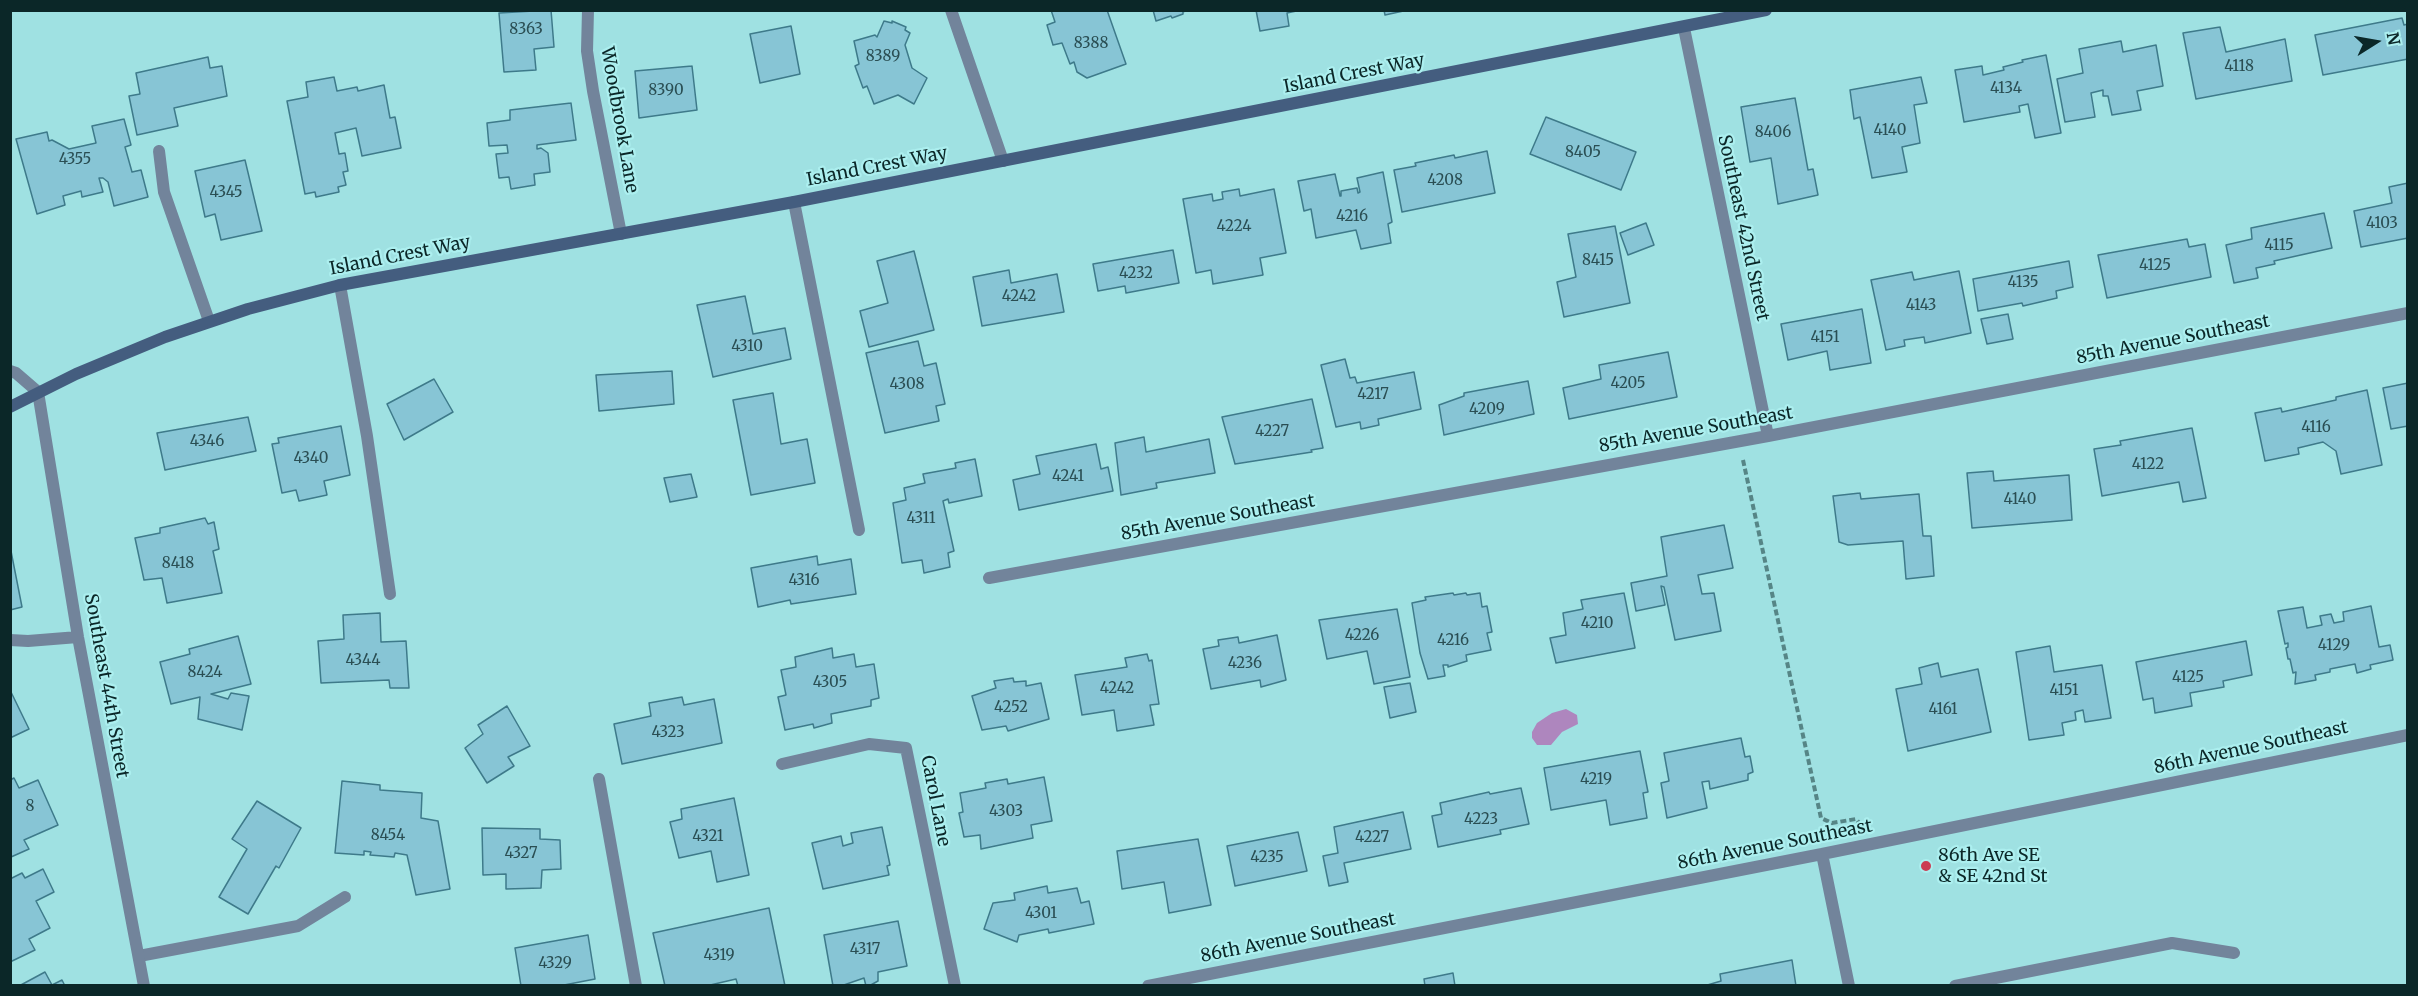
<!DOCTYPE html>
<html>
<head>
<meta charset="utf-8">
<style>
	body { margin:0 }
	#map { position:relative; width:2418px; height:996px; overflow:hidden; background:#9fe1e2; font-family:Merriweather,serif }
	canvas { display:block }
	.frame { position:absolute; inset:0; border:12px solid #0b2728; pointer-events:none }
	.north { position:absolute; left:2346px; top:12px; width:60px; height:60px; -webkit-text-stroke:4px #acefef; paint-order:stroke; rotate:79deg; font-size:16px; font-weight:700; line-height:24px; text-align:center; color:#0b2728 }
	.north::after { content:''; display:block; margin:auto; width:21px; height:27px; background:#0b2728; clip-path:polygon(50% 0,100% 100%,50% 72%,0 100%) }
</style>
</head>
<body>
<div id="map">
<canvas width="2418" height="996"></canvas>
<div class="frame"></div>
<div class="north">N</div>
</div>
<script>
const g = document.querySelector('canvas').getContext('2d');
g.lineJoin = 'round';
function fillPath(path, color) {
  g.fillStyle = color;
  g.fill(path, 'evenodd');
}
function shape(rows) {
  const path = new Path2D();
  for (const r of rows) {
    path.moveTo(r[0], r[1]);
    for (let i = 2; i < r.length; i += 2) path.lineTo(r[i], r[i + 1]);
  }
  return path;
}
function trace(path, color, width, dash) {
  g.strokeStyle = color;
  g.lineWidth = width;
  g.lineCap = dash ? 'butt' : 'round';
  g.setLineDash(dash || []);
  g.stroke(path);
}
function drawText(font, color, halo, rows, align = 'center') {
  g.font = font + ' Merriweather,serif';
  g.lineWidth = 4.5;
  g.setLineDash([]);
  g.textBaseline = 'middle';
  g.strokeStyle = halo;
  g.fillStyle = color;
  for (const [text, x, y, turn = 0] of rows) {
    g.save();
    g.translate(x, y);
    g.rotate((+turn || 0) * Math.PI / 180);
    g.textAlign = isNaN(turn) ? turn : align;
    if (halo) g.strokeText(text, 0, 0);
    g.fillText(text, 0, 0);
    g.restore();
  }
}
fillPath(shape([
	[1566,709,1577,715,1578,724,1562,732,1551,745,1537,745,1532,738,1532,732,1537,723,1552,713]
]), '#ae86be');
const building = shape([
	[551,10,554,47,534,49,536,70,504,72,499,13,551,10],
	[1051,10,1107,10,1126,64,1087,78,1077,72,1074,62,1070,64,1062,43,1053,45,1047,25,1055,22,1051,10],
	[1153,10,1187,10,1183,12,1183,14,1172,18,1171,16,1156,21,1153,10],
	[1256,10,1301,10,1287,13,1289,26,1260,31,1256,10],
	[1384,10,1408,10,1385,15,1384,10],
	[2402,18,2404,25,2408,24,2408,59,2323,75,2315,35,2402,18],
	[884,21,892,23,892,21,906,27,905,30,910,33,905,45,912,68,927,78,914,104,898,95,874,104,867,86,863,88,855,66,859,64,854,41,875,35,877,37,884,21],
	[791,26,800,74,760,83,750,34,791,26],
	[2220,27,2226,52,2285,39,2292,81,2196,99,2183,33,2220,27],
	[2121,41,2123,52,2156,45,2163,86,2137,91,2141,110,2112,115,2108,96,2103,96,2103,90,2091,93,2095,117,2065,122,2057,79,2083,73,2079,49,2121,41],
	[2046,55,2061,133,2035,138,2028,104,2019,106,2020,112,1964,122,1955,70,1982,66,1983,75,2004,70,2003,67,2023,62,2022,60,2046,55],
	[208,57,210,68,222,66,227,96,174,108,178,126,137,135,129,96,140,94,136,73,208,57],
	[692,66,697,110,639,118,635,71,692,66],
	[334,77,337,91,357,87,358,91,384,85,390,118,395,117,401,148,362,156,356,128,335,133,339,154,345,153,348,171,343,172,346,185,338,187,339,192,316,197,315,192,305,194,287,101,308,97,306,82,334,77],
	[1921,77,1927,103,1914,105,1920,143,1902,147,1907,172,1872,178,1860,117,1854,119,1850,90,1921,77],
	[1795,98,1808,170,1813,169,1818,195,1778,204,1771,158,1750,162,1741,107,1795,98],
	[571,103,576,140,537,145,537,149,541,148,548,153,550,172,534,174,535,185,511,189,509,177,499,178,496,154,508,153,507,145,489,146,487,123,510,120,510,110,571,103],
	[1546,117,1636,152,1621,190,1530,154,1546,117],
	[124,119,131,145,125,147,132,172,141,170,148,197,114,206,108,182,103,178,99,178,103,192,82,197,81,191,63,196,65,205,37,214,16,139,47,132,49,141,52,140,69,149,96,143,92,126,124,119],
	[1487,151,1495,193,1402,212,1394,170,1416,166,1415,163,1454,155,1455,158,1487,151],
	[245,160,262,231,221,240,215,214,205,217,195,171,245,160],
	[1383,172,1392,222,1388,224,1391,243,1361,249,1356,230,1316,238,1311,209,1304,211,1298,181,1335,174,1340,196,1341,196,1341,191,1357,188,1358,193,1360,192,1357,178,1383,172],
	[2408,183,2408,238,2361,247,2354,211,2392,203,2389,187,2408,183],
	[1239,189,1240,196,1274,189,1286,253,1260,258,1263,275,1213,284,1211,270,1196,273,1183,199,1212,194,1213,201,1223,199,1222,192,1239,189],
	[2324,213,2332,248,2274,261,2275,264,2256,268,2258,278,2234,283,2226,245,2252,239,2251,228,2324,213],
	[1646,223,1654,245,1628,255,1620,233,1646,223],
	[1615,226,1630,303,1564,317,1557,282,1576,277,1568,234,1615,226],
	[2187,239,2189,247,2205,244,2211,277,2107,298,2098,255,2187,239],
	[1173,250,1179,283,1126,293,1125,286,1098,291,1093,264,1173,250],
	[914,251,934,330,869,347,860,311,888,303,877,261,914,251],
	[2069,261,2073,287,2056,291,2057,298,2023,306,2022,303,1978,311,1973,279,2069,261],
	[1009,270,1011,283,1057,274,1064,312,982,326,973,277,1009,270],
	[1959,271,1971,333,1925,343,1924,337,1904,340,1905,346,1886,350,1871,280,1912,272,1914,280,1959,271],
	[745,296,753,334,785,328,791,359,713,377,697,305,745,296],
	[1862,309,1871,363,1830,370,1827,351,1788,360,1781,324,1862,309],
	[2008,314,2013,339,1987,344,1981,319,2008,314],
	[918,341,924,366,936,363,945,404,936,406,939,421,885,433,866,353,918,341],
	[1668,352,1677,397,1569,419,1563,388,1601,379,1599,365,1668,352],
	[1345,359,1350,378,1355,377,1357,383,1414,372,1421,409,1378,419,1379,425,1361,429,1360,422,1336,427,1321,365,1345,359],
	[672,371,674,404,599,411,596,375,672,371],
	[434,379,453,412,404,440,387,404,434,379],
	[1528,381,1534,414,1444,435,1439,405,1464,396,1464,393,1528,381],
	[2408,383,2408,426,2391,429,2383,388,2408,383],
	[2367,390,2382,465,2341,474,2336,451,2323,442,2298,448,2299,454,2265,461,2255,413,2281,408,2282,412,2336,400,2336,397,2367,390],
	[773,393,781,444,807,439,815,483,751,495,733,400,773,393],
	[1312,399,1323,448,1311,450,1312,452,1235,464,1222,417,1312,399],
	[248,417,256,451,165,470,157,433,248,417],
	[341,426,350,475,324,481,327,495,299,501,296,490,282,493,272,444,279,443,278,438,341,426],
	[2192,428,2206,498,2183,502,2179,482,2102,496,2094,449,2121,445,2120,441,2192,428],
	[1144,437,1146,452,1209,439,1215,473,1156,483,1157,488,1121,495,1115,443,1144,437],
	[1096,444,1101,469,1108,467,1113,491,1019,510,1013,480,1040,474,1036,456,1096,444],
	[975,459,982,496,949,503,948,499,943,501,954,551,948,553,950,567,924,573,922,560,902,563,893,503,906,500,904,488,925,483,923,474,956,468,955,463,975,459],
	[1993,471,1994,481,2069,475,2072,520,1972,528,1967,473,1993,471],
	[691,474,697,497,670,502,664,478,691,474],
	[1860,493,1861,499,1919,494,1923,536,1931,536,1934,576,1906,579,1903,541,1848,545,1839,542,1833,496,1860,493],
	[205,518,208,524,214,522,219,549,213,551,222,593,167,603,162,578,144,580,135,538,160,533,160,528,205,518],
	[1724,525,1733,568,1698,575,1702,594,1714,593,1721,631,1675,640,1664,587,1661,586,1665,605,1636,611,1631,583,1667,576,1661,537,1724,525],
	[10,546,22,607,10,610,10,546],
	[817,556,818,565,851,559,856,594,791,604,790,600,758,607,751,568,817,556],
	[1453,593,1454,595,1466,593,1467,595,1480,593,1482,607,1487,606,1492,632,1487,633,1491,650,1466,655,1467,661,1448,667,1448,665,1443,665,1445,676,1428,679,1420,653,1412,603,1426,600,1425,597,1453,593],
	[1624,593,1635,648,1556,663,1550,638,1566,635,1563,613,1583,609,1581,600,1624,593],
	[2371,606,2379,647,2390,645,2393,660,2370,665,2371,669,2357,673,2355,664,2330,669,2330,672,2315,675,2316,680,2295,684,2296,672,2293,673,2290,659,2288,659,2286,648,2288,647,2288,643,2285,644,2278,611,2303,607,2307,628,2322,625,2320,616,2331,614,2334,623,2344,621,2343,612,2371,606],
	[1397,609,1410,677,1374,684,1367,651,1327,659,1319,620,1397,609],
	[380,613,381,642,406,641,409,688,390,688,389,680,321,683,318,641,344,639,343,615,380,613],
	[1277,635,1286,680,1261,687,1260,680,1211,689,1203,649,1219,646,1218,640,1238,637,1239,643,1277,635],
	[238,636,251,684,211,694,228,699,231,693,249,696,242,730,198,719,200,697,171,704,160,662,190,654,189,649,238,636],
	[2246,641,2252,675,2223,681,2224,687,2190,693,2192,706,2155,713,2153,698,2143,700,2136,662,2246,641],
	[2050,646,2054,672,2102,665,2111,718,2085,722,2083,710,2075,712,2076,720,2062,723,2064,735,2029,740,2016,652,2050,646],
	[832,648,833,658,854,654,856,667,874,664,879,698,871,700,871,706,831,714,832,723,814,728,813,724,785,730,778,697,786,695,781,670,796,667,795,657,832,648],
	[1147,654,1149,661,1152,660,1159,704,1150,705,1154,725,1117,731,1114,710,1082,715,1075,675,1127,667,1125,658,1147,654],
	[1938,663,1941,677,1978,669,1991,732,1908,751,1896,689,1922,684,1919,668,1938,663],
	[1013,678,1014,682,1026,681,1026,686,1041,683,1049,719,1008,731,1006,726,982,730,972,696,996,688,994,681,1013,678],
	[1410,683,1416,712,1390,718,1384,687,1410,683],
	[10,690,29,729,10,738,10,690],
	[682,697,684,705,714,699,722,743,622,764,614,724,651,716,649,703,682,697],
	[507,706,530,746,508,757,514,766,487,783,465,748,483,734,478,725,507,706],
	[1741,738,1745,757,1750,756,1753,772,1748,774,1748,780,1710,789,1709,781,1702,782,1707,808,1667,818,1661,783,1669,781,1664,753,1741,738],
	[1640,751,1648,792,1643,793,1647,818,1610,825,1606,800,1551,810,1544,768,1640,751],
	[1044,777,1052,821,1031,825,1033,838,981,849,980,835,964,837,959,813,963,812,960,793,986,788,985,783,1007,779,1008,784,1044,777],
	[14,778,19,788,38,780,58,825,24,840,29,849,11,857,10,780,14,778],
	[342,781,380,785,380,790,422,793,421,818,438,821,450,889,416,895,407,855,395,853,394,857,370,855,371,852,364,851,364,855,335,853,342,781],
	[1521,788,1529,824,1500,830,1501,834,1438,847,1432,816,1442,814,1440,803,1489,792,1490,794,1521,788],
	[734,798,749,875,717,882,711,851,679,858,670,822,682,819,681,809,734,798],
	[257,801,301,828,279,868,276,866,248,914,219,897,247,849,232,839,257,801],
	[1403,812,1411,849,1344,863,1348,882,1329,886,1323,856,1338,853,1334,827,1403,812],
	[882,827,890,865,887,866,889,875,823,889,812,843,841,836,843,846,853,843,851,833,882,827],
	[482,828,540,829,540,839,560,840,561,869,542,870,541,888,506,889,506,874,483,875,482,828],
	[1298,832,1307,871,1235,886,1227,846,1298,832],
	[1198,839,1211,905,1169,913,1164,882,1122,889,1117,851,1198,839],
	[43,869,54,892,36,901,50,928,29,939,35,950,10,962,10,879,22,873,25,878,43,869],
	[1047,886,1048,893,1077,888,1081,903,1089,901,1094,924,1049,933,1048,929,1019,935,1017,942,984,929,993,903,1015,900,1014,893,1047,886],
	[769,908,785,986,738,986,736,979,706,986,665,986,653,933,769,908],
	[898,921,907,966,878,972,878,981,869,986,866,986,864,978,841,986,833,986,824,935,898,921],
	[588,935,595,979,559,986,521,986,515,948,588,935],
	[1792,960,1796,986,1704,986,1721,981,1720,974,1792,960],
	[45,972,52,985,62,980,65,986,19,986,45,972],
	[1453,973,1455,986,1425,986,1424,979,1453,973]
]);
fillPath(building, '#87c5d5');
trace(building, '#3e7a8a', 1.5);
trace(shape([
	[1743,460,1821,818,1832,823,1856,819,1861,825]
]), '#568586', 4, [6, 3]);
trace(shape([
	[159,151,164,192,209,321],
	[139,956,298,926,345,897],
	[1955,986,2172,943,2234,953]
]), '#72849b', 12);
trace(shape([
	[588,10,587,51,593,91,621,234],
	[951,10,1003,161],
	[1684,28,1768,436],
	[794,202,859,530],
	[340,285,367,436,390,594],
	[10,371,16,373,38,392,78,637,144,986],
	[989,578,1768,436,2408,313],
	[10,640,28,641,78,637],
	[782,764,869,744,906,748,955,986],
	[599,779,636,986],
	[1822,854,1849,986],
	[1148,986,1822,854,2408,735]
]), '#72849b', 12);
trace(shape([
	[10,407,76,374,165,337,248,309,340,285,794,202,1766,10]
]), '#445d7f', 12);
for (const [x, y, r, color] of [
	[1926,866,6,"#cb3b52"]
]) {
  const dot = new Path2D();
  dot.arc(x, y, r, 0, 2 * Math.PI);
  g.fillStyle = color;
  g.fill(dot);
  trace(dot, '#acefef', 2);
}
drawText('15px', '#2a4e53', null, [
	["8363",526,30],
	["8388",1091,44],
	["8389",883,57],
	["4118",2239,67],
	["4134",2006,89],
	["8390",666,91],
	["4140",1890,131],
	["8406",1773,133],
	["8405",1583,153],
	["4355",75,160],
	["4208",1445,181],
	["4345",226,193],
	["4216",1352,217],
	["4103",2382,224],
	["4224",1234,227],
	["4115",2279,246],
	["8415",1598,261],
	["4125",2155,266],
	["4232",1136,274],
	["4135",2023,283],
	["4242",1019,297],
	["4143",1921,306],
	["4151",1825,338],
	["4310",747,347],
	["4205",1628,384],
	["4308",907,385],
	["4217",1373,395],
	["4209",1487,410],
	["4116",2316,428],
	["4227",1272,432],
	["4346",207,442],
	["4340",311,459],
	["4122",2148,465],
	["4241",1068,477],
	["4140",2020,500],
	["4311",921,519],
	["8418",178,564],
	["4316",804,581],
	["4210",1597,624],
	["4226",1362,636],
	["4216",1453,641],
	["4129",2334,646],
	["4344",363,661],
	["4236",1245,664],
	["8424",205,673],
	["4125",2188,678],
	["4305",830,683],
	["4242",1117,689],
	["4151",2064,691],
	["4252",1011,708],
	["4161",1943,710],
	["4323",668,733],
	["4219",1596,780],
	["8",30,807],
	["4303",1006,812],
	["4223",1481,820],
	["8454",388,836],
	["4321",708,837],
	["4227",1372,838],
	["4327",521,854],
	["4235",1267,858],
	["4301",1041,914],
	["4317",865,950],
	["4319",719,956],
	["4329",555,964]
]);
drawText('18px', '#0b2728', '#acefef', [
	["Island Crest Way",1354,74,-11],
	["Woodbrook Lane",619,120,80],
	["Island Crest Way",877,167,-11],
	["Southeast 42nd Street",1743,228,78],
	["Island Crest Way",400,256,-11],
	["85th Avenue Southeast",2173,340,-11],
	["85th Avenue Southeast",1696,430,-10],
	["85th Avenue Southeast",1218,518,-10],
	["Southeast 44th Street",106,686,80],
	["86th Avenue Southeast",2251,748,-12],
	["Carol Lane",935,801,79],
	["86th Avenue Southeast",1775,845,-11],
	["86th Avenue Southeast",1298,938,-11]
]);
drawText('18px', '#0b2728', '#acefef', [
	["86th Ave SE",1938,856],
	["& SE 42nd St",1938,877]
], 'left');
</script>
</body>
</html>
